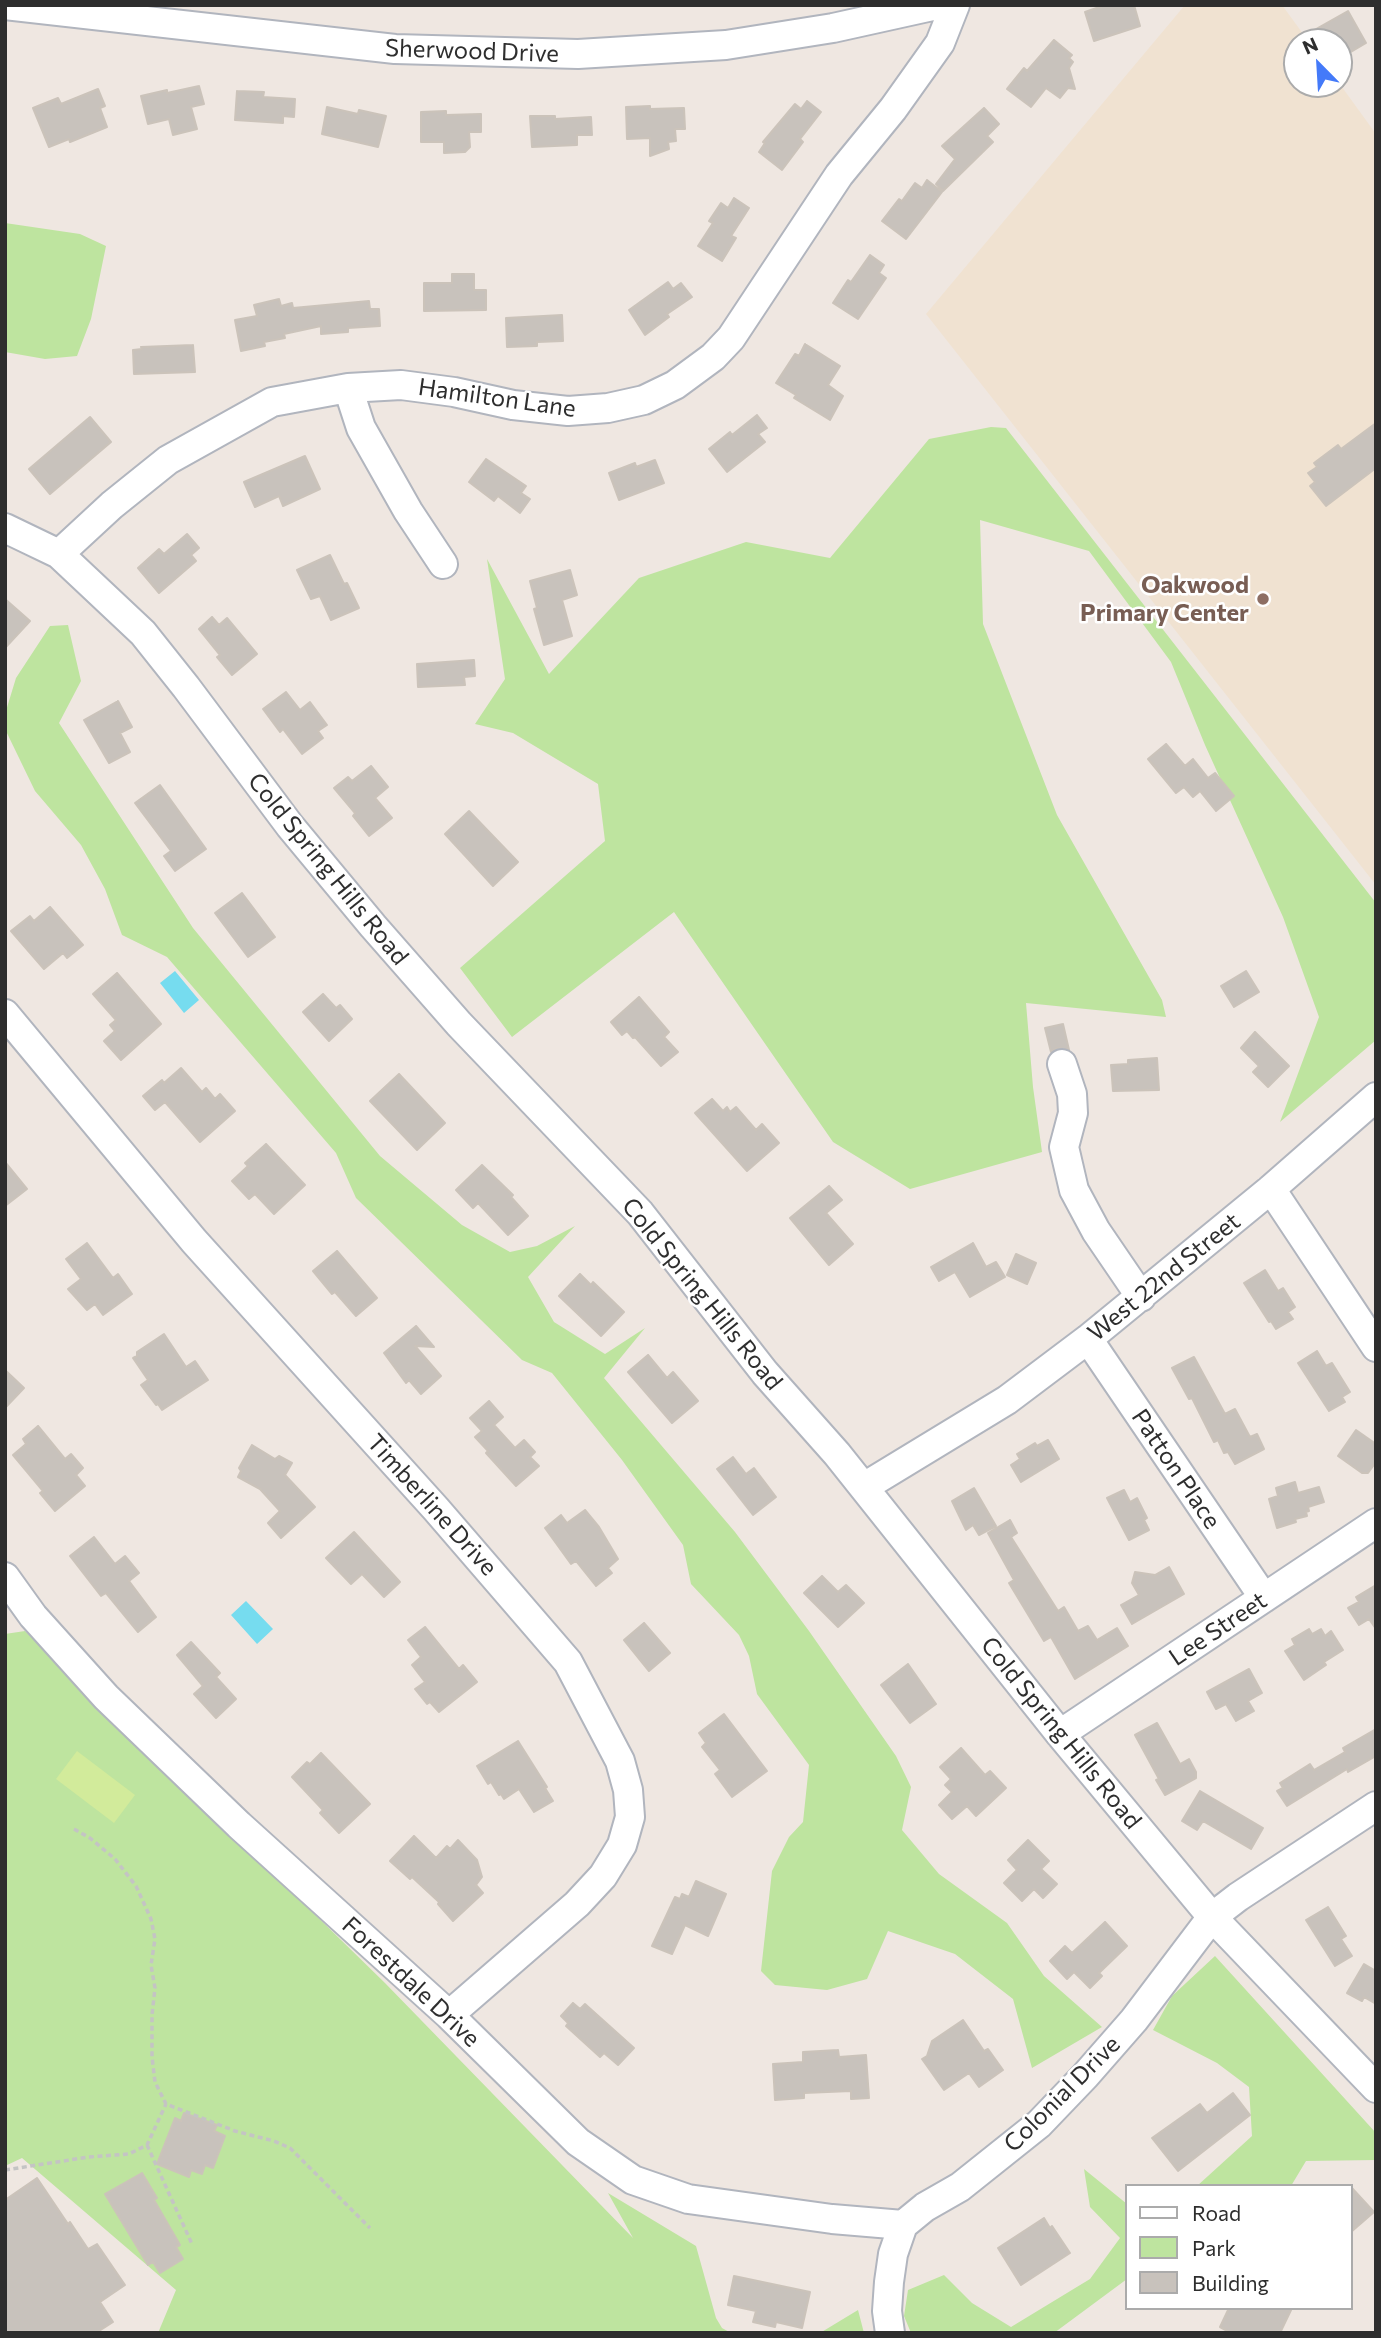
<!DOCTYPE html>
<html>
<head>
<meta charset="utf-8">
<style>
	body { margin:0 }
	#map { position:relative; width:1381px; height:2338px; overflow:hidden; background:#efe7e1; font-family:Commissioner,sans-serif }
	canvas { display:block }
	.frame { position:absolute; inset:0; border:7px solid #2e2e2e; pointer-events:none }
	.legend { position:absolute; left:1125px; top:2184px; width:228px; height:126px; box-sizing:border-box; background:#fff; border:2px solid #ababab; margin:0; padding:9px 12px; list-style:none; font-size:21px; color:#2e2e2e }
	.legend li { display:flex; align-items:center; gap:14px; height:35px }
	.legend b { width:35px; border:2px solid #ababab }
	.north { position:absolute; left:1283px; top:28px; width:70px; height:70px; box-sizing:border-box; background:#fff; border:2px solid #ababab; border-radius:50%; rotate:336deg; font-size:19px; font-weight:700; line-height:28px; text-align:center; color:#2e2e2e }
	.north::after { content:''; display:block; margin:auto; width:24px; height:32px; background:#447af9; clip-path:polygon(50% 0,100% 100%,50% 72%,0 100%) }
</style>
</head>
<body>
<div id="map">
<canvas width="1381" height="2338"></canvas>
<div class="frame"></div>
<ul class="legend">
<li><b style="height:9px;background:#fff"></b>Road</li>
<li><b style="height:19px;background:#bee49f"></b>Park</li>
<li><b style="height:19px;background:#c8c2bc"></b>Building</li>
</ul>
<div class="north">N</div>
</div>
<script>
const g = document.querySelector('canvas').getContext('2d');
g.lineJoin = 'round';
function fillPath(path, color) {
  g.fillStyle = color;
  g.fill(path, 'evenodd');
}
function shape(rows) {
  const path = new Path2D();
  for (const r of rows) {
    path.moveTo(r[0], r[1]);
    for (let i = 2; i < r.length; i += 2) path.lineTo(r[i], r[i + 1]);
  }
  return path;
}
function trace(path, color, width, dash) {
  g.strokeStyle = color;
  g.lineWidth = width;
  g.lineCap = dash ? 'butt' : 'round';
  g.setLineDash(dash || []);
  g.stroke(path);
}
function drawText(font, color, halo, rows, align = 'center') {
  g.font = font + ' Commissioner,sans-serif';
  g.lineWidth = 5;
  g.setLineDash([]);
  g.textBaseline = 'middle';
  g.strokeStyle = halo;
  g.fillStyle = color;
  for (const [text, x, y, turn = 0] of rows) {
    g.save();
    g.translate(x, y);
    g.rotate((+turn || 0) * Math.PI / 180);
    g.textAlign = isNaN(turn) ? turn : align;
    if (halo) g.strokeText(text, 0, 0);
    g.fillText(text, 0, 0);
    g.restore();
  }
}
fillPath(shape([
	[1185,5,1282,5,1309,42,1297,42,1297,84,1339,83,1376,134,1376,885,926,314]
]), '#f0e2d1');
fillPath(shape([
	[5,223,80,234,106,246,91,319,77,356,45,359,5,352],
	[991,427,1006,428,1376,903,1376,1040,1280,1122,1319,1017,1283,917,1205,745,1171,662,1089,551,980,520,983,624,1057,815,1162,1000,1166,1017,1026,1003,1033,1087,1042,1152,910,1189,833,1142,674,912,512,1037,460,968,605,841,598,784,513,733,475,724,505,679,487,559,549,674,639,578,746,542,830,558,929,439],
	[68,625,81,681,59,723,193,928,380,1156,462,1225,510,1252,537,1246,575,1226,528,1277,554,1322,605,1354,645,1328,604,1378,735,1532,809,1631,896,1756,911,1787,902,1830,939,1874,1007,1923,1044,1976,1102,2027,1032,2068,1013,1999,955,1954,888,1931,867,1979,827,1990,775,1985,761,1971,772,1871,789,1837,803,1822,809,1765,757,1694,749,1656,739,1635,691,1584,683,1545,622,1460,552,1373,522,1360,356,1198,336,1153,167,957,122,935,105,889,81,845,35,791,5,729,5,714,16,678,50,626],
	[25,1631,385,1983,633,2238,608,2193,696,2246,716,2318,722,2328,731,2333,158,2333,176,2290,22,2158,5,2166,5,1634],
	[1215,1956,1376,2133,1376,2160,1306,2161,1291,2186,1197,2186,1252,2136,1249,2087,1217,2063,1153,2030,1172,1996],
	[1084,2169,1127,2204,1127,2279,1054,2333,911,2333,904,2316,908,2290,944,2275,972,2303,1011,2327,1090,2279,1120,2238,1090,2207],
	[858,2310,864,2333,820,2333]
]), '#bee49f');
fillPath(shape([
	[77,1751,135,1795,114,1823,56,1779]
]), '#d2eb9b');
fillPath(shape([
	[175,971,199,1000,184,1013,160,983],
	[246,1601,273,1629,257,1644,231,1615]
]), '#76dcef');
const building = shape([
	[1105,5,1134,5,1140,26,1094,41,1085,12,1105,5],
	[1348,11,1366,43,1339,59,1339,42,1293,42,1348,11],
	[1054,40,1072,55,1069,58,1073,62,1069,68,1075,89,1068,88,1060,98,1046,88,1031,107,1007,89,1024,68,1027,71,1054,40],
	[199,86,204,104,191,107,197,129,173,135,169,119,148,124,141,96,167,90,167,93,199,86],
	[98,89,105,106,100,108,107,127,70,142,69,139,49,147,33,108,58,98,61,104,98,89],
	[237,91,264,92,263,97,295,99,294,117,283,116,283,123,235,120,237,91],
	[807,101,821,112,800,139,803,142,782,170,759,152,765,143,763,142,795,104,801,109,807,101],
	[650,106,650,109,684,108,685,129,675,129,676,141,668,142,669,149,650,156,650,138,627,139,626,107,650,106],
	[327,107,358,114,359,110,386,116,378,147,322,134,327,107],
	[984,108,999,124,987,136,993,142,943,191,936,184,955,159,942,146,984,108],
	[446,111,446,115,481,114,481,132,469,132,470,147,465,152,444,153,444,142,421,142,421,112,446,111],
	[530,116,555,116,555,119,591,117,592,135,577,135,577,145,532,147,530,116],
	[927,180,942,192,906,239,882,221,899,199,902,201,915,183,922,188,927,180],
	[734,198,749,208,731,236,736,238,722,261,698,246,713,223,709,221,721,203,728,208,734,198],
	[870,255,884,265,879,273,886,278,858,319,833,303,848,280,851,282,870,255],
	[452,274,474,274,474,290,486,290,486,310,424,311,424,283,452,283,452,274],
	[668,282,673,289,681,283,692,297,667,314,669,317,645,335,629,310,668,282],
	[279,299,281,306,292,303,293,308,369,301,370,309,379,309,380,326,348,328,348,332,321,334,321,326,284,334,285,338,264,342,265,346,241,351,235,320,257,316,254,305,279,299],
	[562,315,563,341,537,342,537,346,507,347,506,318,562,315],
	[805,344,840,366,828,385,843,396,830,420,794,398,796,395,776,383,795,354,799,356,805,344],
	[193,345,195,372,134,374,133,350,142,349,141,347,193,345],
	[757,415,767,428,758,434,765,442,727,472,709,449,730,432,732,435,757,415],
	[90,417,111,442,50,494,29,469,90,417],
	[1376,423,1376,468,1326,506,1310,486,1315,482,1308,473,1317,467,1314,463,1338,445,1341,449,1376,423],
	[305,456,320,489,283,506,279,496,255,507,244,482,305,456],
	[486,459,526,486,521,493,530,499,520,513,498,496,494,501,469,482,486,459],
	[655,460,664,483,619,500,609,473,635,463,636,467,655,460],
	[187,534,199,548,191,555,196,561,159,593,138,568,159,549,164,554,187,534],
	[330,555,344,584,347,583,359,608,331,620,320,596,311,599,297,570,330,555],
	[570,570,577,595,562,600,572,636,544,645,534,609,537,608,530,581,570,570],
	[5,599,30,621,5,648,5,599],
	[212,617,219,625,227,618,257,654,232,675,217,657,220,655,199,629,212,617],
	[474,660,475,676,464,677,465,685,418,687,417,664,474,660],
	[286,692,300,710,310,702,327,725,318,731,323,738,302,754,283,729,280,732,263,709,286,692],
	[118,701,132,727,120,733,130,752,109,763,84,720,118,701],
	[1166,744,1185,766,1193,759,1208,778,1215,773,1234,796,1216,811,1200,791,1193,797,1184,787,1176,793,1148,759,1166,744],
	[371,766,388,787,375,798,392,818,369,836,353,816,355,813,334,788,348,777,352,781,371,766],
	[160,785,206,849,175,871,164,856,171,851,135,803,160,785],
	[469,811,518,862,493,886,445,834,469,811],
	[242,893,275,937,248,957,215,913,242,893],
	[50,907,83,945,67,958,63,953,44,969,11,931,30,916,34,921,50,907],
	[1246,971,1259,992,1234,1007,1221,986,1246,971],
	[117,973,161,1024,121,1060,104,1041,115,1031,110,1025,116,1020,93,994,117,973],
	[323,994,336,1008,340,1005,352,1019,329,1041,303,1012,323,994],
	[639,997,669,1032,664,1037,678,1052,661,1066,635,1037,633,1038,627,1031,622,1035,611,1022,639,997],
	[1063,1024,1069,1050,1057,1048,1051,1052,1045,1028,1063,1024],
	[1255,1032,1289,1066,1268,1087,1253,1072,1259,1066,1241,1048,1255,1032],
	[1157,1058,1159,1090,1113,1091,1111,1065,1128,1064,1128,1060,1157,1058],
	[181,1068,202,1092,206,1088,215,1099,220,1094,235,1111,200,1142,165,1102,155,1110,143,1096,162,1080,164,1083,181,1068],
	[399,1074,445,1123,417,1150,370,1101,399,1074],
	[712,1099,723,1111,727,1107,730,1112,736,1107,756,1130,762,1124,779,1143,747,1171,695,1113,712,1099],
	[266,1144,305,1185,274,1214,255,1194,249,1199,232,1181,248,1166,245,1163,266,1144],
	[5,1162,27,1189,5,1206,5,1162],
	[482,1165,513,1195,511,1197,528,1216,508,1235,478,1203,473,1208,456,1190,482,1165],
	[829,1186,842,1200,826,1213,853,1244,829,1265,790,1218,829,1186],
	[87,1243,113,1278,118,1274,132,1294,103,1315,95,1304,87,1310,68,1289,81,1279,66,1259,87,1243],
	[973,1243,986,1267,996,1262,1005,1277,970,1297,955,1272,939,1281,931,1267,973,1243],
	[337,1251,377,1298,356,1316,335,1292,332,1294,313,1271,337,1251],
	[1016,1254,1036,1263,1027,1284,1007,1275,1016,1254],
	[1265,1270,1278,1291,1283,1288,1295,1307,1288,1312,1293,1319,1276,1329,1271,1321,1269,1322,1244,1283,1265,1270],
	[580,1274,591,1285,593,1282,624,1312,601,1336,559,1296,580,1274],
	[416,1326,434,1347,415,1346,441,1376,421,1394,409,1380,406,1383,384,1353,416,1326],
	[164,1334,186,1367,195,1361,208,1380,162,1410,158,1404,156,1405,141,1385,148,1380,133,1358,137,1356,137,1352,164,1334],
	[1317,1351,1326,1366,1332,1363,1350,1392,1342,1397,1345,1402,1329,1411,1298,1363,1317,1351],
	[648,1355,667,1378,673,1372,698,1401,672,1423,628,1372,648,1355],
	[1194,1357,1225,1414,1235,1409,1250,1437,1257,1434,1264,1449,1235,1464,1228,1452,1224,1453,1218,1440,1214,1442,1192,1398,1189,1399,1172,1368,1194,1357],
	[5,1370,24,1388,5,1408,5,1370],
	[489,1401,503,1417,494,1425,515,1448,524,1440,535,1452,530,1457,539,1466,516,1486,486,1453,488,1451,475,1437,482,1431,470,1418,489,1401],
	[38,1426,65,1459,71,1454,83,1468,76,1475,85,1486,55,1511,40,1493,43,1491,13,1455,26,1444,23,1439,38,1426],
	[1356,1430,1376,1444,1376,1462,1368,1473,1362,1473,1338,1456,1356,1430],
	[1048,1440,1059,1459,1021,1482,1011,1465,1020,1459,1017,1454,1035,1443,1037,1446,1048,1440],
	[252,1445,275,1459,279,1456,292,1463,285,1475,315,1507,281,1538,268,1523,280,1511,260,1489,238,1477,241,1471,239,1468,252,1445],
	[733,1457,746,1474,754,1468,776,1497,753,1515,717,1469,733,1457],
	[1295,1482,1298,1493,1319,1487,1324,1502,1308,1507,1309,1511,1306,1512,1307,1516,1295,1519,1296,1522,1277,1528,1269,1499,1278,1496,1276,1488,1295,1482],
	[974,1488,996,1526,979,1535,973,1525,966,1530,952,1501,974,1488],
	[1124,1490,1130,1502,1137,1498,1147,1518,1144,1520,1149,1530,1129,1540,1107,1498,1124,1490],
	[585,1510,599,1527,618,1559,608,1568,612,1573,596,1586,576,1561,571,1564,545,1528,561,1515,567,1523,585,1510],
	[1010,1520,1017,1533,1011,1537,1058,1611,1064,1607,1078,1631,1088,1626,1097,1640,1117,1628,1128,1646,1075,1679,1051,1637,1044,1641,1009,1583,1014,1580,988,1533,1010,1520],
	[354,1532,400,1582,384,1597,362,1574,351,1584,326,1558,354,1532],
	[94,1537,115,1564,125,1556,139,1573,129,1581,156,1617,138,1632,106,1593,101,1596,70,1556,94,1537],
	[1169,1567,1184,1594,1132,1624,1121,1605,1139,1595,1132,1583,1135,1572,1155,1575,1169,1567],
	[822,1576,838,1592,846,1585,864,1603,838,1627,804,1593,822,1576],
	[1376,1585,1376,1629,1369,1619,1359,1625,1348,1608,1359,1602,1356,1597,1376,1585],
	[644,1623,670,1653,649,1671,624,1640,644,1623],
	[425,1627,459,1669,463,1665,477,1682,439,1712,430,1702,427,1704,415,1689,425,1682,412,1665,421,1657,408,1640,425,1627],
	[1309,1629,1312,1634,1321,1629,1325,1636,1331,1631,1343,1650,1324,1662,1326,1665,1304,1680,1285,1651,1295,1645,1292,1639,1309,1629],
	[191,1642,220,1673,216,1677,236,1699,216,1718,194,1694,203,1686,177,1655,191,1642],
	[908,1664,936,1704,910,1723,881,1685,908,1664],
	[1249,1669,1262,1693,1248,1701,1254,1711,1236,1721,1226,1704,1216,1709,1207,1692,1249,1669],
	[724,1714,767,1771,732,1797,715,1774,720,1770,702,1747,706,1743,699,1733,724,1714],
	[1157,1723,1180,1764,1189,1759,1196,1772,1196,1778,1165,1795,1156,1780,1159,1779,1135,1735,1157,1723],
	[1376,1729,1376,1756,1348,1772,1347,1769,1287,1806,1277,1791,1283,1788,1280,1783,1310,1764,1314,1770,1345,1752,1343,1748,1376,1729],
	[518,1741,547,1787,545,1788,553,1801,534,1812,519,1789,504,1799,501,1794,499,1795,491,1782,488,1784,477,1766,518,1741],
	[961,1748,985,1775,990,1771,1006,1788,976,1816,967,1806,952,1819,939,1805,952,1792,945,1785,951,1779,940,1767,961,1748],
	[321,1753,370,1804,339,1833,320,1813,323,1810,292,1777,307,1762,310,1764,321,1753],
	[1200,1791,1263,1828,1251,1849,1203,1821,1197,1830,1182,1821,1200,1791],
	[414,1836,436,1858,447,1846,450,1849,458,1840,477,1860,482,1877,476,1885,483,1893,453,1921,438,1904,439,1902,412,1877,410,1879,390,1861,414,1836],
	[1028,1840,1049,1861,1041,1869,1057,1884,1043,1898,1034,1889,1022,1901,1004,1883,1017,1870,1008,1860,1028,1840],
	[696,1881,726,1894,708,1936,685,1925,672,1954,652,1946,675,1897,680,1899,682,1894,689,1897,696,1881],
	[1328,1907,1346,1936,1341,1939,1352,1956,1335,1966,1306,1920,1328,1907],
	[1105,1922,1127,1946,1099,1973,1102,1976,1090,1988,1074,1972,1067,1979,1050,1961,1065,1946,1072,1953,1105,1922],
	[1364,1964,1376,1971,1376,2004,1364,1997,1362,2001,1347,1993,1364,1964],
	[573,2003,580,2009,585,2004,634,2048,618,2065,604,2053,600,2057,566,2026,568,2023,561,2016,573,2003],
	[963,2020,984,2051,988,2049,1003,2070,979,2087,969,2073,944,2090,922,2059,927,2056,932,2041,963,2020],
	[838,2050,839,2057,866,2055,869,2098,851,2099,851,2091,804,2093,804,2098,775,2100,773,2064,803,2062,803,2052,838,2050],
	[1233,2093,1250,2115,1178,2171,1152,2138,1200,2104,1207,2113,1233,2093],
	[184,2113,217,2125,214,2131,225,2136,213,2168,205,2165,202,2174,191,2170,189,2177,157,2164,175,2118,181,2121,184,2113],
	[142,2173,157,2198,154,2200,180,2245,176,2247,183,2259,160,2273,153,2262,148,2265,105,2194,142,2173],
	[37,2178,68,2224,70,2222,88,2249,97,2244,125,2285,100,2302,113,2322,96,2333,5,2333,5,2200,37,2178],
	[1351,2187,1374,2212,1351,2232,1351,2187],
	[1044,2218,1050,2228,1052,2226,1070,2253,1021,2285,998,2248,1044,2218],
	[734,2276,810,2292,802,2328,776,2322,775,2327,753,2322,756,2311,728,2305,734,2276],
	[1229,2308,1292,2308,1280,2333,1231,2333,1220,2327,1229,2308]
]);
fillPath(building, '#c8c2bc');
trace(building, '#cbc3ba', 2);
const minor = shape([
	[5,5,395,49,578,54,726,45,833,28,937,5],
	[348,388,361,428,408,511,443,564],
	[5,528,59,554,143,633,186,687,290,826,373,926,459,1024,640,1213,765,1373,837,1454,1060,1734,1212,1917,1376,2088],
	[59,554,112,505,168,460,272,402,348,388,401,385,454,392,513,405,568,411,608,408,644,400,675,385,713,357,731,338,839,175,893,109,940,43,955,5],
	[5,1014,194,1241,436,1509,568,1662,620,1761,628,1790,630,1817,622,1845,603,1876,577,1904,449,2015],
	[1062,1064,1072,1094,1073,1113,1064,1147,1074,1190,1096,1231,1141,1297],
	[1271,1189,1376,1347],
	[1088,1339,1264,1598],
	[864,1487,1007,1400,1088,1339,1271,1189,1376,1097],
	[5,1577,33,1616,106,1697,239,1825,449,2015,578,2142,633,2180,688,2199,832,2219,903,2225],
	[1060,1734,1376,1523],
	[890,2333,887,2311,889,2282,893,2254,903,2225,925,2207,960,2187,1039,2124,1085,2076,1134,2020,1212,1917,1238,1897,1376,1806]
]);
trace(minor, '#b1b5be', 32);
trace(shape([
	[74,1829,90,1838,115,1859,136,1886,151,1919,155,1939,151,1965,155,1988,152,2015,152,2057,155,2082,166,2104,235,2131,274,2141,290,2148,370,2228],
	[147,2145,192,2244],
	[5,2170,89,2157,129,2154,147,2145,166,2104]
]), '#c4c4c4', 3.5, [5, 3.5]);
trace(minor, '#fff', 28);
for (const [x, y, r, color] of [
	[1263,599,7,"#8d6e63"]
]) {
  const dot = new Path2D();
  dot.arc(x, y, r, 0, 2 * Math.PI);
  g.fillStyle = color;
  g.fill(dot);
  trace(dot, '#fff', 2.5);
}
drawText('24px', '#2e2e2e', '#fff', [
	["Sherwood Drive",472,51,2],
	["Hamilton Lane",497,398,8],
	["Cold Spring Hills Road",328,869,51],
	["West 22nd Street",1164,1277,-39],
	["Cold Spring Hills Road",702,1294,51],
	["Patton Place",1176,1469,56],
	["Timberline Drive",432,1505,48],
	["Lee Street",1218,1629,-34],
	["Cold Spring Hills Road",1061,1733,51],
	["Forestdale Drive",411,1982,43],
	["Colonial Drive",1062,2094,-45]
]);
drawText('bold 24px', '#785e54', '#fff', [
	["Oakwood",1249,585],
	["Primary Center",1249,613]
], 'right');
</script>
</body>
</html>
